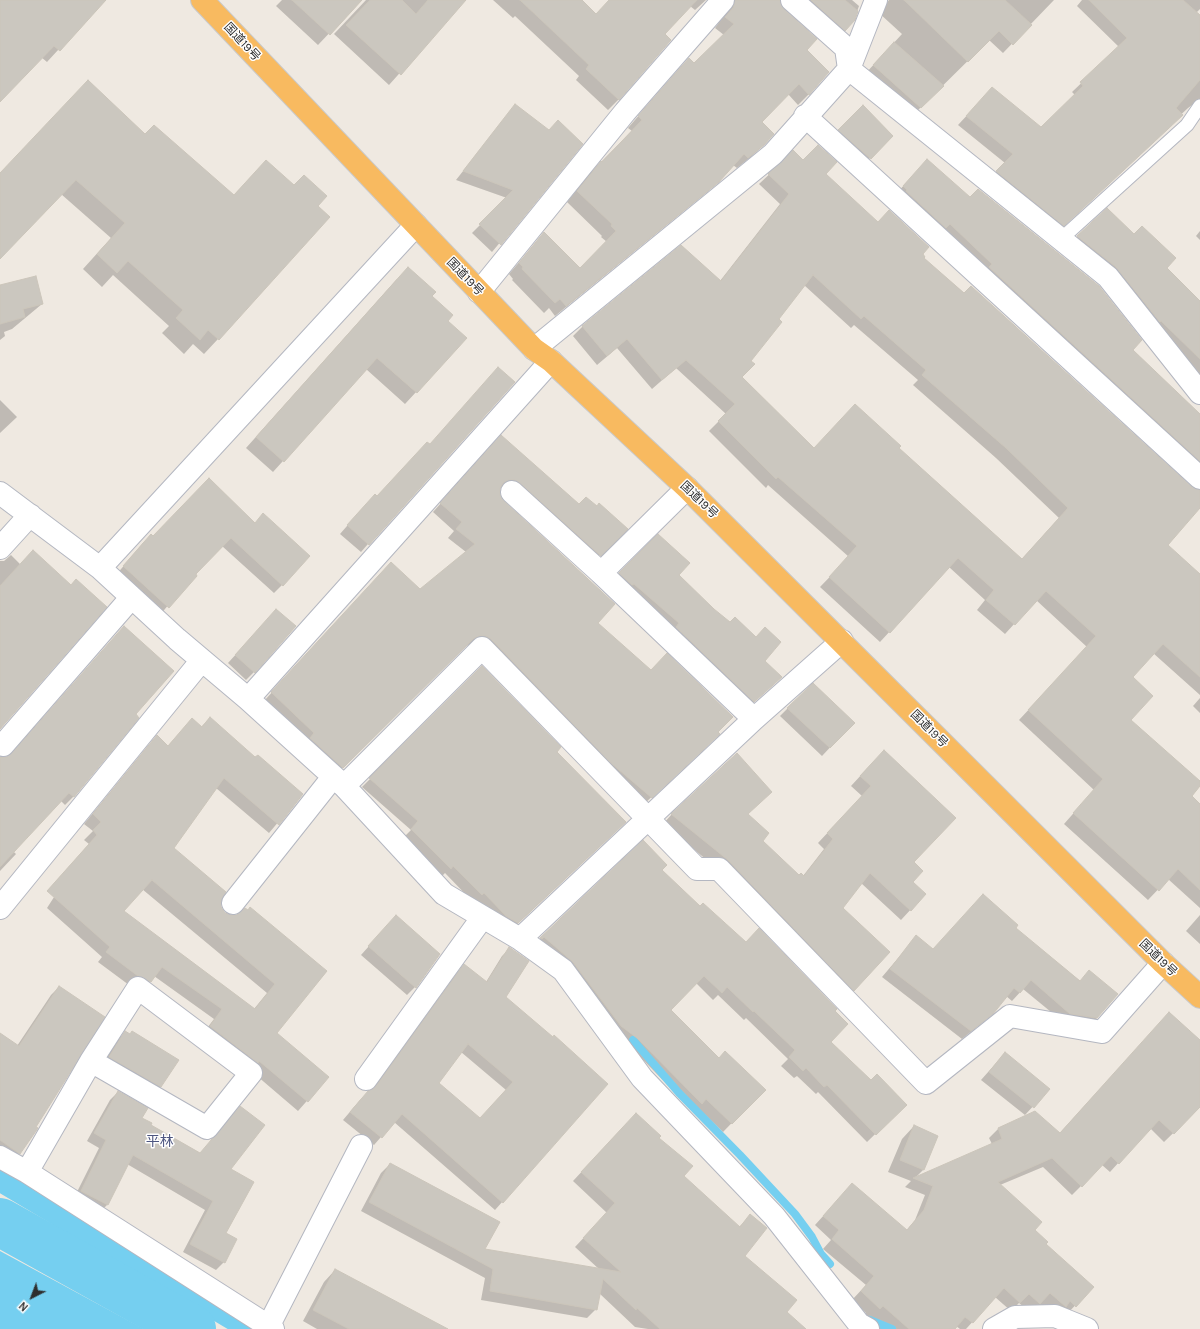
<!DOCTYPE html>
<html>
<head>
<meta charset="utf-8">
<style>
	body { margin:0 }
	#map { position:relative; width:1200px; height:1329px; overflow:hidden; background:#efe9e1; font-family:Karla,sans-serif }
	canvas { display:block }
	.north { position:absolute; left:12px; top:1277px; width:40px; height:40px; -webkit-text-stroke:3px #fff; paint-order:stroke; rotate:222deg; font-size:11px; font-weight:700; line-height:16px; text-align:center; color:#2e2e2e }
	.north::after { content:''; display:block; margin:auto; width:14px; height:18px; background:#2e2e2e; clip-path:polygon(50% 0,100% 100%,50% 72%,0 100%) }
</style>
</head>
<body>
<div id="map">
<canvas width="1200" height="1329"></canvas>
<div class="north">N</div>
</div>
<script>
const g = document.querySelector('canvas').getContext('2d');
g.lineJoin = 'round';
function fillPath(path, color) {
  g.fillStyle = color;
  g.fill(path, 'evenodd');
}
function shape(rows) {
  const path = new Path2D();
  for (const r of rows) {
    path.moveTo(r[0], r[1]);
    for (let i = 2; i < r.length; i += 2) path.lineTo(r[i], r[i + 1]);
  }
  return path;
}
function trace(path, color, width, dash) {
  g.strokeStyle = color;
  g.lineWidth = width;
  g.lineCap = dash ? 'butt' : 'round';
  g.setLineDash(dash || []);
  g.stroke(path);
}
function drawText(font, color, halo, rows, align = 'center') {
  g.font = font + ' Karla,"Noto Sans JP",sans-serif';
  g.lineWidth = 3;
  g.setLineDash([]);
  g.textBaseline = 'middle';
  g.strokeStyle = halo;
  g.fillStyle = color;
  for (const [text, x, y, turn = 0] of rows) {
    g.save();
    g.translate(x, y);
    g.rotate((+turn || 0) * Math.PI / 180);
    g.textAlign = isNaN(turn) ? turn : align;
    if (halo) g.strokeText(text, 0, 0);
    g.fillText(text, 0, 0);
    g.restore();
  }
}
fillPath(shape([
	[0,1251,144,1329,0,1329]
]), '#75cff0');
fillPath(shape([
	[0,0,104,0,47,62,41,57,0,101],
	[282,0,346,0,354,7,318,45,276,6],
	[366,0,465,0,389,85,334,34],
	[493,0,580,0,596,15,610,0,706,0,695,10,690,6,664,34,619,99,608,110,576,80,579,76,515,16,513,18],
	[718,0,779,0,805,50,809,94,798,105,788,94,761,122,764,144,752,156,737,168,733,165,707,192,555,316,549,308,544,313,512,280,513,279,509,274,544,233,580,269,607,242,601,237,602,236,567,202,590,173,632,131,628,128,678,70,689,59,694,64,724,35,715,28,725,14],
	[787,0,852,0,859,6,854,20,834,41],
	[889,0,1054,0,1003,53,989,40,912,116,865,74,902,34,879,13],
	[1082,0,1200,0,1200,9,1196,13,1200,16,1200,99,1188,108,1054,234,988,180,1005,163,958,125,984,97,1041,129,1075,95,1072,92,1119,47,1077,6],
	[515,105,549,131,582,144,492,252,472,233,507,198,456,180],
	[863,107,892,136,862,166,831,138],
	[145,135,233,196,266,161,316,206,218,339,204,354,193,344,184,354,162,333,169,326,113,275,102,287,83,269,111,238,61,194,0,258,0,173],
	[793,152,803,161,824,174,878,223,921,254,923,258,1191,488,1200,491,1200,507,1166,545,1200,575,1200,695,1153,653,1131,677,1129,720,1200,783,1190,796,1200,805,1200,908,1168,879,1148,900,1064,824,1094,790,1019,720,1087,647,1036,600,1005,634,977,610,985,600,949,567,880,642,820,587,849,557,768,485,766,488,709,431,726,414,676,368,652,389,617,348,597,365,573,336,583,326,720,281,780,204,759,184],
	[804,285,851,328,854,325,918,380,913,385,996,458,1059,518,1021,560,814,449,741,377,777,319],
	[918,170,1131,350,1200,417,1200,480,894,196],
	[1107,210,1200,302,1200,375,1070,244],
	[1200,231,1200,240,1196,236],
	[397,279,431,297,447,321,466,338,405,404,366,369,273,472,246,448],
	[0,286,42,304,12,329,4,332,5,336,0,340],
	[0,400,17,417,0,433],
	[493,445,579,505,626,529,591,564,505,488,499,488,499,496,597,623,717,732,710,742,643,805,477,644,470,644,463,648,334,776,264,701,391,563,420,590,466,552,448,538,454,531,433,512],
	[367,503,368,544,361,552,340,534],
	[255,524,282,585,274,593,222,546,194,574,160,615,116,575,143,543,153,537],
	[658,536,678,575,763,661,773,684,746,709,612,581],
	[11,555,20,564,0,728,0,561,4,561],
	[269,618,254,672,246,680,228,663],
	[124,627,134,714,138,718,73,797,65,805,61,801,13,851,16,854,0,871,0,758,10,756],
	[482,667,556,752,617,830,510,931,473,902,445,873,442,876,404,837,411,830,362,787],
	[1200,698,1200,713,1193,706],
	[788,708,853,723,822,756,780,716],
	[210,718,255,758,302,794,269,833,216,788,172,849,220,901,220,908,224,913,326,972,275,1033,328,1077,298,1111,250,1070,201,1036,214,1019,154,976,141,991,129,985,98,962,102,957,47,908,56,894,49,889,89,844,84,840,93,831,84,824,148,746,157,737,167,747,192,719,201,727],
	[142,889,267,993,254,1009,123,911],
	[874,761,912,862,912,882,925,894,901,920,861,883,842,908,853,990,844,999,719,870,663,824,672,814,747,814,761,841,799,877,803,876,824,849,818,843,862,796,851,786],
	[643,842,661,870,700,907,833,1011,829,1042,871,1082,905,1105,867,1142,818,1092,816,1094,797,1076,794,1078,781,1066,788,1059,746,1018,744,1020,718,995,713,1000,696,983,669,1010,719,1059,764,1090,723,1132,697,1107,693,1111,532,946],
	[1200,915,1200,944,1186,931],
	[396,916,415,987,407,995,361,955],
	[1014,928,1080,981,1097,1018,1088,1026,1062,1021,1023,989,1012,1001,1006,996,984,1021,962,1039,882,977,916,937,933,950],
	[509,949,505,997,607,1084,495,1210,394,1122,374,1145,343,1120,360,1100,373,1089,457,973,464,965,486,982,502,956],
	[461,1052,506,1090,480,1119,438,1083],
	[59,987,19,1153,12,1161,0,1153,0,1034,17,1046,51,995],
	[1169,1013,1200,1045,1200,1107,1164,1142,1150,1128,1110,1172,1102,1165,1072,1195,1043,1167,1000,1185,1045,1244,1093,1287,1063,1318,1030,1312,1019,1303,1011,1311,995,1297,966,1329,960,1329,956,1326,953,1329,867,1329,858,1323,866,1313,852,1300,866,1285,823,1249,831,1240,815,1225,852,1184,906,1231,915,1220,925,1195,905,1187,911,1181,888,1172,902,1139,914,1126,924,1169,914,1179,992,1144,989,1138,998,1129,1035,1112,1059,1134],
	[125,1032,161,1087,153,1095,101,1065,118,1040],
	[1005,1053,1049,1089,1025,1115,981,1080],
	[118,1092,140,1118,150,1125,230,1170,224,1262,216,1270,183,1252,205,1210,127,1164,107,1205,99,1213,73,1200,99,1148,87,1141,110,1100],
	[627,1123,658,1138,683,1176,739,1227,750,1216,744,1256,786,1312,805,1329,648,1329,635,1327,599,1293,596,1309,587,1318,481,1300,485,1278,361,1211,381,1173,390,1164,484,1250,600,1270,575,1247,607,1213,573,1181],
	[335,1270,446,1329,317,1329,303,1321,324,1282]
]), '#0003');
trace(shape([
	[633,1040,679,1093,740,1155,795,1214,812,1237,821,1254,830,1264],
	[870,1320,892,1329]
]), '#75cff0', 8);
trace(shape([
	[0,1177,255,1329]
]), '#75cff0', 28);
trace(shape([
	[0,1222,192,1329]
]), '#75cff0', 48);
const building = shape([
	[0,0,106,0,60,51,54,46,0,102,0,0],
	[292,0,362,0,330,35,292,0],
	[370,0,402,0,416,14,428,0,466,0,401,75,346,25,370,0],
	[520,0,582,0,596,14,609,0,697,0,665,34,671,40,619,100,586,69,589,65,520,0],
	[735,0,780,0,784,9,817,39,807,50,829,72,809,95,799,84,762,122,774,134,764,145,748,158,744,154,719,182,566,306,560,299,555,303,522,269,523,267,519,263,544,232,580,268,616,231,611,226,612,224,577,191,601,161,602,162,642,120,638,116,689,58,694,63,734,24,725,17,733,8,735,0],
	[811,0,845,0,858,11,855,20,845,31,811,0],
	[904,0,1005,0,1032,25,1013,45,999,31,968,62,904,0],
	[1089,0,1183,0,1200,15,1200,80,1176,108,1183,115,1064,226,996,171,1013,154,966,116,992,87,1041,127,1083,86,1080,82,1127,38,1089,0],
	[894,42,944,86,921,108,873,65,894,42],
	[88,80,145,134,154,125,234,195,266,160,294,185,304,175,327,196,318,206,330,217,219,340,208,330,200,340,176,318,183,310,128,261,117,273,97,254,125,223,76,180,0,259,0,173,88,80],
	[515,104,549,130,558,120,583,144,501,245,479,224,513,190,463,171,515,104],
	[863,105,893,136,871,159,838,130,863,105],
	[818,145,837,162,826,174,878,222,889,210,929,247,923,254,925,257,924,258,964,293,971,286,1192,487,1200,490,1200,508,1168,545,1200,574,1200,677,1163,644,1133,677,1153,696,1131,720,1200,781,1200,786,1192,796,1200,804,1200,890,1178,869,1159,891,1073,813,1103,779,1028,710,1096,636,1046,591,1015,625,986,600,994,590,958,558,890,633,829,577,857,546,778,477,776,479,718,421,735,404,686,360,662,380,627,339,607,356,582,326,681,245,721,281,789,194,768,174,793,150,803,160,818,145],
	[813,275,861,319,864,316,926,370,922,375,1006,448,1068,508,1022,559,899,448,901,446,855,404,814,448,742,377,755,364,751,361,782,322,779,319,813,275],
	[927,159,970,197,978,189,1099,286,1142,340,1133,350,1200,414,1200,461,989,267,992,264,950,224,946,228,906,191,907,190,903,186,927,159],
	[1107,208,1134,234,1142,226,1176,258,1167,268,1200,301,1200,359,1161,321,1160,322,1116,267,1077,236,1107,208],
	[408,267,436,292,432,296,453,315,448,321,467,338,417,393,377,358,284,462,256,437,408,267],
	[36,276,43,304,23,309,25,317,0,324,0,285,36,276],
	[498,367,515,382,369,545,347,525,375,494,377,496,427,442,430,444,498,367],
	[501,435,579,504,586,497,597,506,599,503,628,529,601,556,520,483,514,480,509,480,503,483,500,489,500,495,504,501,615,604,598,623,651,670,667,653,733,717,718,732,720,734,652,798,611,763,491,639,486,636,479,636,473,639,343,768,310,738,314,733,271,692,391,562,420,589,475,544,456,529,462,522,440,503,501,435],
	[209,478,255,523,263,513,310,556,283,586,231,538,196,574,197,576,169,608,123,566,151,534,153,536,209,478],
	[658,534,690,563,679,575,714,609,730,622,735,617,756,637,765,627,781,642,765,661,782,677,754,702,676,627,679,623,634,584,632,585,619,573,658,534],
	[33,550,71,585,76,579,107,607,0,729,0,586,33,550],
	[276,609,296,626,255,673,235,655,276,609],
	[124,626,174,671,136,714,139,718,74,797,69,793,0,867,0,757,7,757,12,753,124,626],
	[482,666,561,747,557,752,626,822,518,923,506,916,484,893,482,895,453,866,451,869,411,829,418,821,369,778,482,666],
	[813,683,855,723,830,748,787,708,813,683],
	[210,717,255,757,258,755,303,794,279,825,224,778,174,848,226,892,221,902,221,907,225,913,231,915,237,915,245,908,248,910,250,907,327,971,277,1033,329,1077,308,1102,259,1061,258,1063,210,1026,222,1009,162,967,151,982,138,976,106,952,110,947,47,891,97,835,93,830,101,822,93,814,157,735,168,746,192,718,202,727,210,717],
	[152,880,275,984,255,1009,124,911,152,880],
	[884,750,956,818,914,862,923,871,913,882,926,894,911,911,870,873,843,908,890,952,854,991,728,860,671,814,737,753,772,792,748,814,769,833,763,841,799,875,801,873,804,876,833,839,827,833,871,786,860,776,884,750],
	[643,840,667,865,662,870,700,906,703,903,746,942,759,928,837,1009,835,1011,848,1024,831,1042,871,1080,877,1074,907,1105,876,1135,827,1085,824,1087,806,1068,803,1071,789,1057,795,1050,754,1011,753,1012,727,987,722,993,704,976,671,1010,719,1058,725,1051,766,1090,732,1124,706,1099,702,1104,637,1038,621,1026,573,962,544,937,542,939,540,938,643,840],
	[983,894,1018,925,1016,928,1080,981,1089,970,1118,994,1097,1018,1070,1014,1031,980,1020,993,1014,988,993,1014,971,1031,890,969,916,935,933,949,983,894],
	[396,915,440,954,416,988,368,946,396,915],
	[509,947,529,961,506,997,553,1037,554,1035,608,1084,503,1203,402,1114,382,1138,350,1112,368,1091,376,1086,464,964,487,982,509,947],
	[468,1044,513,1082,480,1118,439,1083,468,1044],
	[59,986,105,1017,36,1127,38,1128,36,1131,20,1154,0,1140,0,1033,19,1046,59,986],
	[1169,1012,1200,1040,1200,1107,1174,1134,1159,1120,1119,1164,1111,1156,1082,1187,1052,1158,998,1182,1042,1222,1035,1230,1048,1242,1046,1244,1094,1287,1076,1307,1070,1301,1066,1307,1050,1293,1040,1304,1029,1294,1020,1303,1004,1288,973,1323,965,1317,955,1329,909,1329,883,1306,880,1309,861,1291,874,1276,832,1239,839,1230,823,1216,852,1183,907,1230,924,1210,933,1186,913,1178,1002,1139,998,1128,1035,1111,1060,1133,1169,1012],
	[125,1031,130,1034,132,1031,179,1060,161,1087,109,1057,125,1031],
	[1005,1052,1050,1089,1034,1108,989,1072,1005,1052],
	[118,1091,148,1108,142,1118,152,1123,151,1125,200,1153,240,1106,265,1125,231,1169,254,1182,226,1233,237,1239,225,1263,190,1244,213,1201,133,1155,108,1205,81,1191,106,1140,94,1133,118,1091],
	[636,1113,661,1136,659,1138,693,1166,684,1176,740,1227,750,1214,767,1228,745,1256,797,1300,787,1312,806,1329,660,1329,637,1308,636,1310,603,1279,597,1310,490,1291,493,1269,369,1202,390,1163,500,1222,485,1249,621,1272,583,1238,615,1203,581,1172,636,1113],
	[914,1125,938,1136,924,1170,900,1160,914,1125],
	[335,1269,448,1329,349,1329,313,1310,335,1269]
]);
fillPath(building, '#cbc7bf');
trace(building, '#cbc5ba', 1);
const service = shape([
	[1060,240,1187,125,1200,106]
]);
const minor = shape([
	[792,0,846,48,849,69,1108,277,1200,393],
	[805,116,1200,478],
	[479,292,625,112,723,0],
	[534,349,773,154,849,69,876,0],
	[512,492,601,573,754,719],
	[0,493,100,568,177,639,248,699,344,786,444,894,520,939,563,970,642,1078,774,1216,859,1324,868,1329],
	[0,548,30,515],
	[100,568,416,225],
	[601,573,687,488],
	[248,699,551,361],
	[3,745,131,598],
	[344,786,482,648,697,869,719,869,926,1083,1010,1016,1102,1032,1163,963],
	[233,903,333,777],
	[0,908,202,660],
	[520,939,754,719,842,641],
	[366,1079,482,918],
	[0,1157,27,1172,273,1329],
	[27,1172,91,1061,138,988,251,1073,207,1128,91,1061],
	[268,1327,361,1146],
	[994,1329,1015,1317,1055,1316,1087,1329]
]);
const trunk = shape([
	[202,0,534,349,551,361,687,488,1163,963,1200,997]
]);
trace(service, '#b4b7c1', 15);
trace(minor, '#b4b7c1', 24);
trace(trunk, '#c9c9c9', 24);
trace(service, '#fff', 13);
trace(minor, '#fff', 22);
trace(trunk, '#f8ba60', 22);
drawText('12px', '#2e2e2e', '#fff', [
	["国道19号",242,42,47],
	["国道19号",465,277,46],
	["国道19号",699,500,44],
	["国道19号",929,729,45],
	["国道19号",1158,958,44]
]);
drawText('14px', '#4d5680', '#fff', [
	["平林",160,1142]
]);
</script>
</body>
</html>
